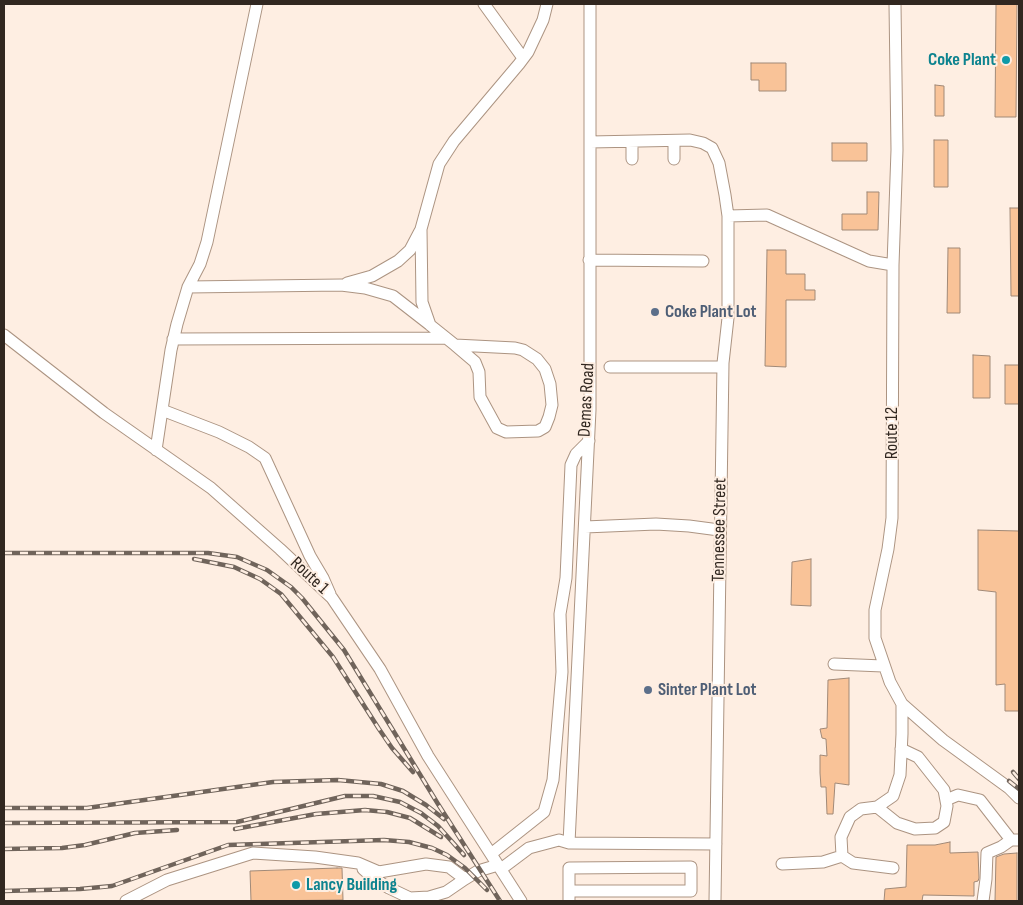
<!DOCTYPE html>
<html>
<head>
<meta charset="utf-8">
<style>
	body { margin:0 }
	#map { position:relative; width:1023px; height:905px; overflow:hidden; background:#feeee2; font-family:"Sofia Sans Condensed",sans-serif }
	canvas { display:block }
	.frame { position:absolute; inset:0; border:5px solid #312720; pointer-events:none }
</style>
</head>
<body>
<div id="map">
<canvas width="1023" height="905"></canvas>
<div class="frame"></div>
</div>
<script>
const g = document.querySelector('canvas').getContext('2d');
g.lineJoin = 'round';
function fillPath(path, color) {
  g.fillStyle = color;
  g.fill(path, 'evenodd');
}
function shape(rows) {
  const path = new Path2D();
  for (const r of rows) {
    path.moveTo(r[0], r[1]);
    for (let i = 2; i < r.length; i += 2) path.lineTo(r[i], r[i + 1]);
  }
  return path;
}
function trace(path, color, width, dash) {
  g.strokeStyle = color;
  g.lineWidth = width;
  g.lineCap = dash ? 'butt' : 'round';
  g.setLineDash(dash || []);
  g.stroke(path);
}
function drawText(font, color, halo, rows, align = 'center') {
  g.font = font + ' "Sofia Sans Condensed",sans-serif';
  g.lineWidth = 4;
  g.setLineDash([]);
  g.textBaseline = 'middle';
  g.strokeStyle = halo;
  g.fillStyle = color;
  for (const [text, x, y, turn = 0] of rows) {
    g.save();
    g.translate(x, y);
    g.rotate((+turn || 0) * Math.PI / 180);
    g.textAlign = isNaN(turn) ? turn : align;
    if (halo) g.strokeText(text, 0, 0);
    g.fillText(text, 0, 0);
    g.restore();
  }
}
const building = shape([
	[996,4,1017,4,1016,117,995,117,996,4],
	[751,63,786,63,786,91,759,91,759,80,751,80,751,63],
	[935,85,944,86,944,116,935,116,935,85],
	[934,140,948,140,948,187,934,187,934,140],
	[832,143,867,143,867,161,832,161,832,143],
	[867,192,879,192,878,230,842,230,842,214,867,214,867,192],
	[1010,208,1019,208,1019,296,1011,296,1010,208],
	[948,248,960,248,960,313,947,313,948,248],
	[767,250,786,250,786,274,805,274,805,290,815,290,815,300,786,300,786,367,765,366,767,250],
	[973,355,990,356,990,398,973,398,973,355],
	[1005,365,1019,365,1019,404,1005,404,1005,365],
	[978,530,1019,531,1019,711,1005,711,1005,684,996,685,996,592,978,590,978,530],
	[811,559,811,606,791,605,792,562,811,559],
	[849,678,849,785,835,783,833,814,827,814,826,787,821,787,820,773,820,755,827,756,826,739,822,738,820,729,827,728,828,680,849,678],
	[950,842,950,853,978,852,979,878,978,881,974,882,974,896,923,895,922,901,884,901,885,889,906,887,907,845,935,845,950,842],
	[1017,853,1017,901,995,901,996,857,1004,854,1017,853],
	[337,868,342,868,343,900,251,901,250,871,337,868]
]);
fillPath(building, '#f9c398');
trace(building, '#a18977', 1);
const minor = shape([
	[484,4,523,58],
	[590,4,590,410,569,843,716,844],
	[895,4,897,150,893,265,892,518,888,549,875,610,875,638,890,682,902,704,943,740,1009,788,1019,798],
	[590,142,690,140,703,143,712,148,719,163,725,195,728,216,728,318,723,363,715,901],
	[632,142,632,159],
	[674,159,674,141],
	[728,216,767,215,869,261,893,265],
	[589,260,703,261],
	[347,283,372,276,398,261,410,250,420,231],
	[188,287,341,285,365,288,393,296,429,324],
	[4,335,104,413,211,488,280,549,332,598,380,669,428,756,521,901],
	[173,339,446,338],
	[455,345,515,348,523,350,537,359,545,369,550,384,552,405,549,417,545,427,538,431,506,432,497,428,480,397,479,372,475,362,455,345,430,325,422,302,421,229,439,164,454,141,519,64,528,52,543,20,547,4],
	[610,367,723,367],
	[162,410,219,432,249,447,265,458,310,556,323,578,330,594],
	[156,450,171,350,177,324,188,287,200,264,207,242,257,4],
	[585,527,656,524,689,526,719,530],
	[834,664,883,666],
	[946,800,958,795,980,800,1011,840],
	[877,807,897,823,915,829,935,828,944,822,947,806,944,790,918,757,901,749],
	[491,854,544,812,553,780,562,672,560,614,566,578,571,465,576,454,589,441],
	[782,864,823,862,842,856],
	[893,868,853,863,842,856,841,837,850,817,861,809,877,807,893,796,900,775,902,734,902,704],
	[363,869,373,878,389,888,410,898,429,897,446,892,465,879],
	[501,869,529,848,559,840,569,843],
	[126,901,167,880,253,853,315,857,358,863,379,872,426,864,449,867,465,879,478,871,498,865],
	[569,901,569,868,691,867,691,891,569,891],
	[983,901,986,879,987,853,1001,847,1011,840,1019,840]
]);
trace(minor, '#ac9482', 13);
trace(minor, '#fff', 11);
const rail = shape([
	[4,553,208,553,237,557,267,570,291,587,302,598,344,650,438,804,500,901],
	[194,559,234,567,260,579,281,594,333,657,379,729,392,748,413,772],
	[1013,772,1019,779],
	[1009,781,1019,789],
	[4,808,87,808,273,782,338,780,381,784,403,791,426,805,444,819],
	[4,823,237,822,345,796,373,796,400,802,421,813,438,826,464,855],
	[235,829,316,814,365,810,387,812,410,818,441,837],
	[4,849,62,848,85,845,135,833,177,830],
	[4,891,80,889,112,886,228,845,384,840,409,842,432,848,447,855,465,868,487,890]
]);
trace(rail, '#70645b', 4.5);
trace(rail, '#feeee2', 2.5, [8]);
for (const [x, y, r, color] of [
	[1006,60,5,"#0f9aa8"],
	[655,312,5,"#5c6f8a"],
	[648,690,5,"#5c6f8a"],
	[296,885,5,"#0f9aa8"]
]) {
  const dot = new Path2D();
  dot.arc(x, y, r, 0, 2 * Math.PI);
  g.fillStyle = color;
  g.fill(dot);
  trace(dot, '#feeee2', 2);
}
drawText('bold 18px', '#0d838f', '#feeee2', [
	["Coke Plant",996,60],
	["Lancy Building",306,885,"left"]
], 'right');
drawText('bold 18px', '#4e5e75', '#feeee2', [
	["Coke Plant Lot",665,312],
	["Sinter Plant Lot",658,690]
], 'left');
drawText('18px', '#312720', '#feeee2', [
	["Demas Road",587,400,-87],
	["Route 12",892,433,-90],
	["Tennessee Street",720,530,-89],
	["Route 1",309,576,43]
]);
</script>
</body>
</html>
